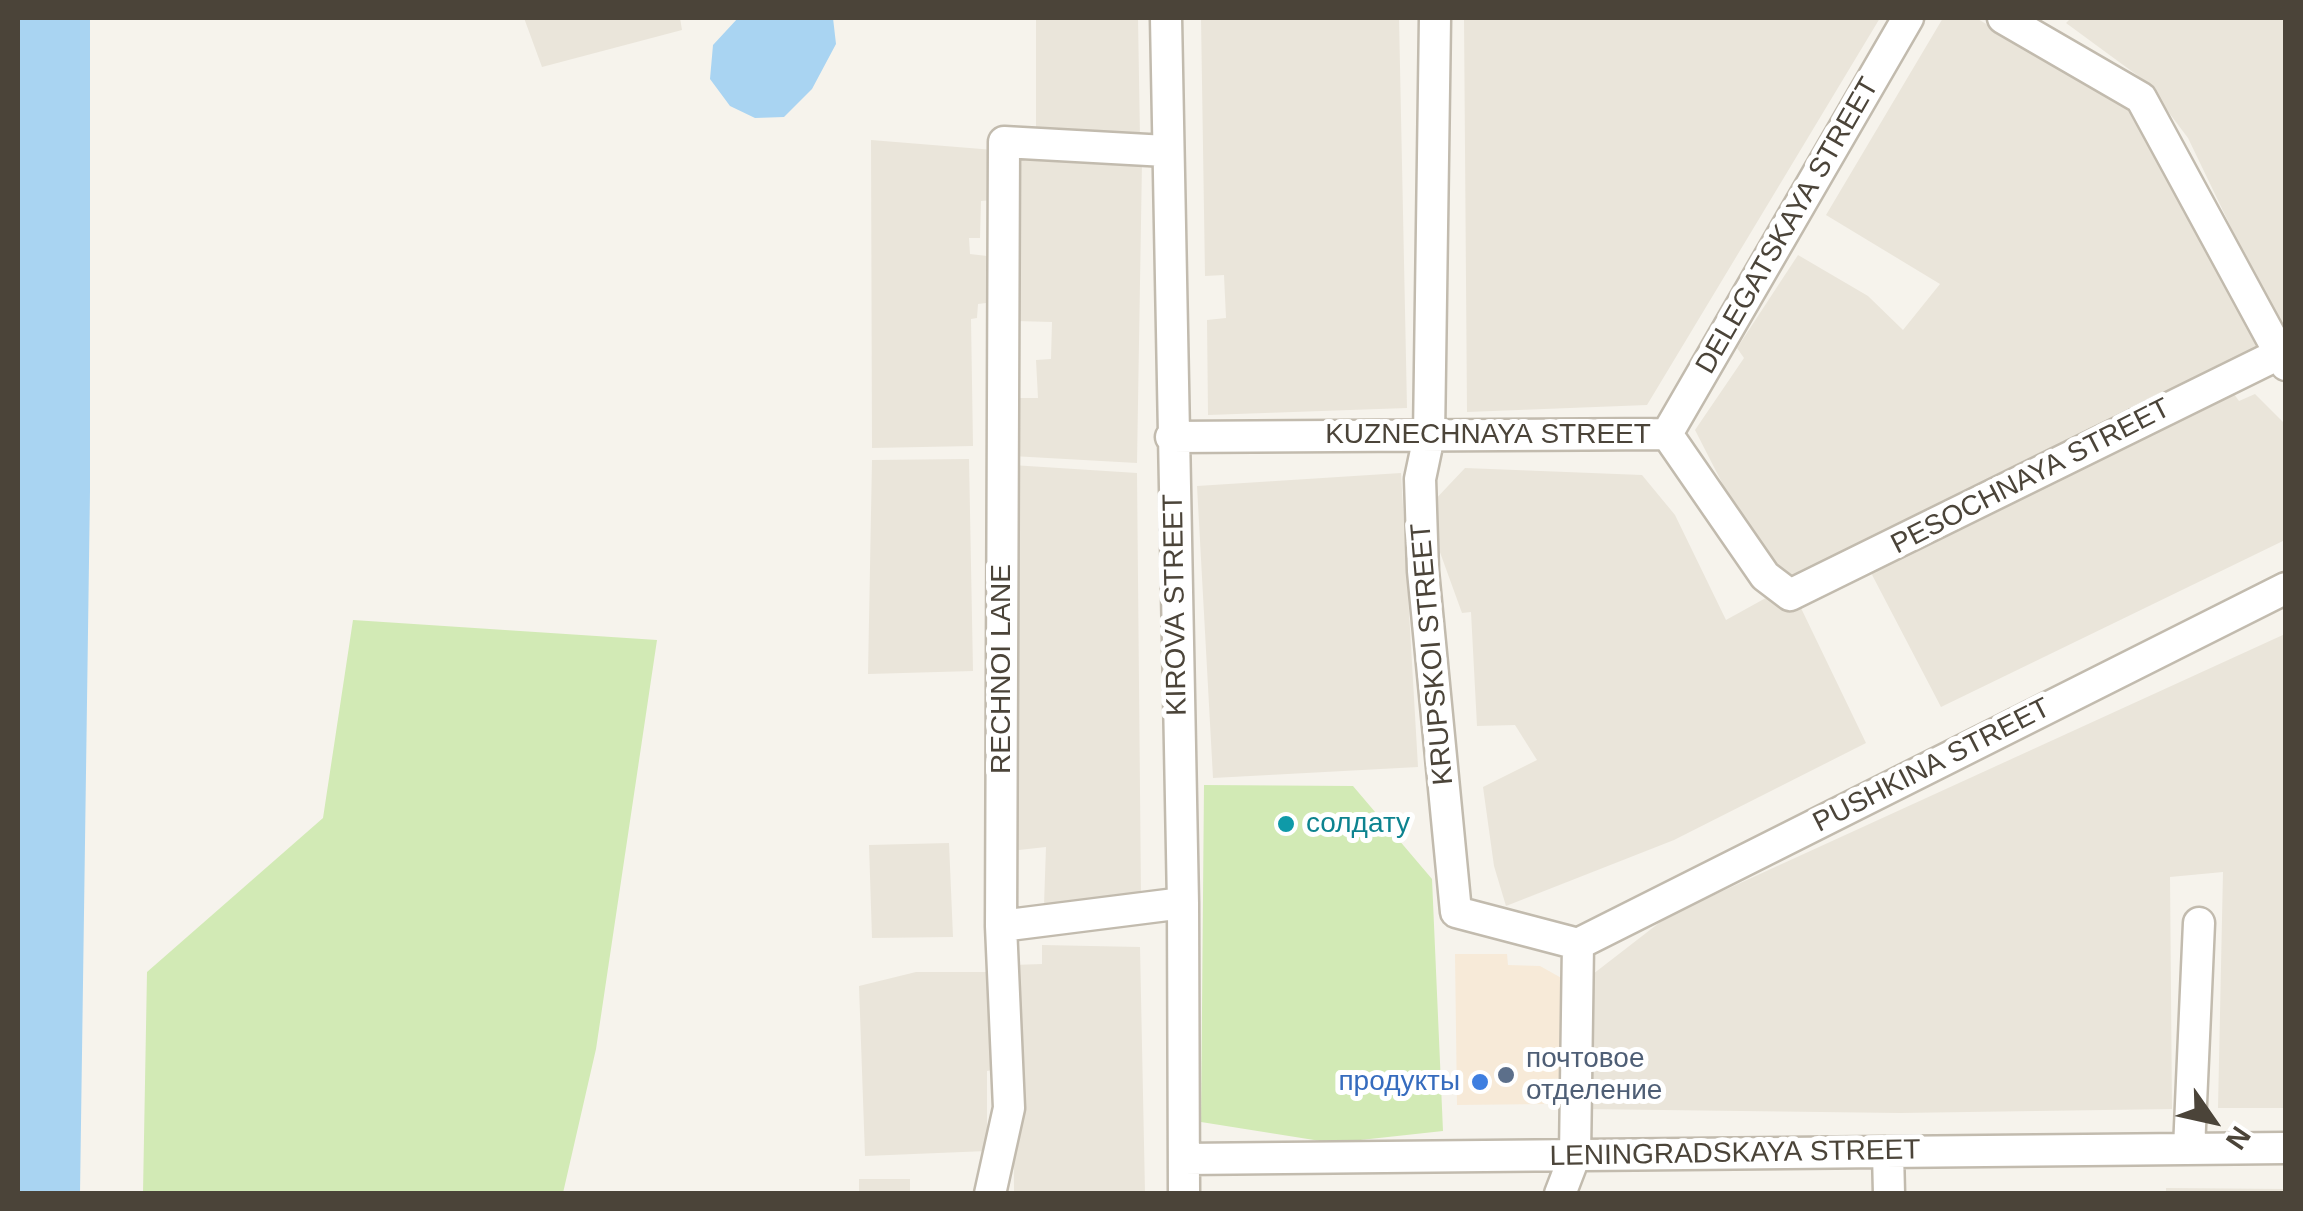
<!DOCTYPE html>
<html>
<head>
<meta charset="utf-8">
<style>
	body { margin:0 }
	#map { position:relative; width:2303px; height:1211px; overflow:hidden; background:#f6f3ec; font-family:Helvetica,sans-serif }
	canvas { display:block }
	.frame { position:absolute; inset:0; border:20px solid #4b4439; pointer-events:none }
	.north { position:absolute; left:2163px; top:1071px; width:100px; height:100px; -webkit-text-stroke:8px #fff; paint-order:stroke; rotate:124deg; font-size:28px; font-weight:700; line-height:40px; text-align:center; color:#4b4439 }
	.north::after { content:''; display:block; margin:auto; width:35px; height:45px; background:#4b4439; clip-path:polygon(50% 0,100% 100%,50% 72%,0 100%) }
</style>
</head>
<body>
<div id="map">
<canvas width="2303" height="1211"></canvas>
<div class="frame"></div>
<div class="north">N</div>
</div>
<script>
const g = document.querySelector('canvas').getContext('2d');
g.lineJoin = 'round';
function fillPath(path, color) {
  g.fillStyle = color;
  g.fill(path, 'evenodd');
}
function shape(rows) {
  const path = new Path2D();
  for (const r of rows) {
    path.moveTo(r[0], r[1]);
    for (let i = 2; i < r.length; i += 2) path.lineTo(r[i], r[i + 1]);
  }
  return path;
}
function trace(path, color, width, dash) {
  g.strokeStyle = color;
  g.lineWidth = width;
  g.lineCap = dash ? 'butt' : 'round';
  g.setLineDash(dash || []);
  g.stroke(path);
}
function drawText(font, color, halo, rows, align = 'center') {
  g.font = font + ' Helvetica,sans-serif';
  g.lineWidth = 10;
  g.setLineDash([]);
  g.textBaseline = 'middle';
  g.strokeStyle = halo;
  g.fillStyle = color;
  for (const [text, x, y, turn = 0] of rows) {
    g.save();
    g.translate(x, y);
    g.rotate((+turn || 0) * Math.PI / 180);
    g.textAlign = isNaN(turn) ? turn : align;
    if (halo) g.strokeText(text, 0, 0);
    g.fillText(text, 0, 0);
    g.restore();
  }
}
fillPath(shape([
	[524,18,680,18,682,30,542,67],
	[1036,18,1138,18,1140,138,1036,133],
	[1201,18,1399,18,1407,408,1208,415,1207,320,1226,318,1224,275,1205,276],
	[1464,18,1880,18,1647,405,1467,412],
	[1943,18,1976,18,2130,108,2264,345,2137,413,1919,514,1920,519,1785,586,1739,516,1695,430,1744,358,1737,348,1798,255,1868,296,1903,330,1940,284,1826,215],
	[2071,18,2285,18,2285,327,2265,298,2188,138,2145,81,2066,23],
	[871,140,994,150,992,200,981,201,980,238,969,238,970,254,987,256,986,303,978,304,977,318,971,319,973,446,872,448],
	[1014,154,1142,162,1137,463,1012,456,1015,398,1038,398,1036,360,1051,359,1052,322,1016,321],
	[2234,394,2239,401,2255,394,2285,424,2285,540,1941,707,1869,569],
	[969,459,973,671,868,674,872,460],
	[1012,465,1137,473,1141,897,1044,905,1046,847,1010,851],
	[1465,468,1642,475,1675,515,1726,620,1773,594,1800,606,1866,743,1674,840,1506,906,1494,866,1483,787,1537,760,1515,725,1477,726,1471,612,1462,613,1429,522,1431,504],
	[1401,473,1418,767,1213,778,1197,486],
	[2285,634,2285,1108,2218,1108,2223,872,2170,877,2172,1109,1900,1113,1583,1109,1584,981,1668,916],
	[949,843,953,937,872,938,869,845],
	[1042,945,1140,947,1145,1193,1014,1193,1013,965,1042,964],
	[916,972,993,972,993,1070,987,1071,987,1151,865,1156,859,986],
	[859,1179,910,1179,910,1193,859,1193],
	[2166,1188,2285,1189,2286,1193,2166,1193]
]), '#eae5da');
fillPath(shape([
	[1455,954,1507,954,1508,965,1540,966,1565,980,1568,1078,1548,1079,1548,1104,1457,1105]
]), '#f7ead8');
fillPath(shape([
	[353,620,657,640,596,1049,563,1193,143,1193,147,972,323,818],
	[1204,785,1353,786,1432,879,1443,1131,1333,1143,1201,1122]
]), '#d2eab5');
fillPath(shape([
	[18,18,90,18,90,491,80,1193,18,1193],
	[738,18,833,18,836,44,812,89,784,117,755,118,730,106,710,79,713,45]
]), '#a9d4f2');
const minor = shape([
	[1166,18,1183,903,1184,1194],
	[1435,18,1429,436,1420,479,1423,571,1456,912,1578,944,1575,1155,1560,1194],
	[2003,18,2141,98,2286,365],
	[1667,434,1908,18],
	[1171,437,1667,434,1765,576,1790,595,2279,354],
	[1001,926,1183,903],
	[1578,944,2286,588],
	[2189,1149,2199,923],
	[1888,1152,1889,1194],
	[1184,1159,2286,1148],
	[990,1194,1009,1108,1001,926,1004,142,1166,151]
]);
trace(minor, '#c2bbae', 35);
trace(minor, '#fff', 30);
for (const [x, y, r, color] of [
	[1286,824,10,"#0f9aa8"],
	[1506,1075,10,"#5c6f8a"],
	[1480,1082,10,"#3f7fe0"]
]) {
  const dot = new Path2D();
  dot.arc(x, y, r, 0, 2 * Math.PI);
  g.fillStyle = color;
  g.fill(dot);
  trace(dot, '#fff', 4);
}
drawText('28px', '#4b4439', '#fff', [
	["DELEGATSKAYA STREET",1788,226,-60],
	["KUZNECHNAYA STREET",1488,435],
	["PESOCHNAYA STREET",2031,477,-27],
	["KIROVA STREET",1176,605,-91],
	["KRUPSKOI STREET",1433,654,-95],
	["RECHNOI LANE",1002,669,-90],
	["PUSHKINA STREET",1932,766,-27],
	["LENINGRADSKAYA STREET",1735,1154,-1]
]);
drawText('28px', '#0d838f', '#fff', [
	["солдату",1306,824]
], 'left');
drawText('28px', '#4e5e75', '#fff', [
	["почтовое",1526,1059],
	["отделение",1526,1091]
], 'left');
drawText('28px', '#366cbe', '#fff', [
	["продукты",1460,1082]
], 'right');
</script>
</body>
</html>
